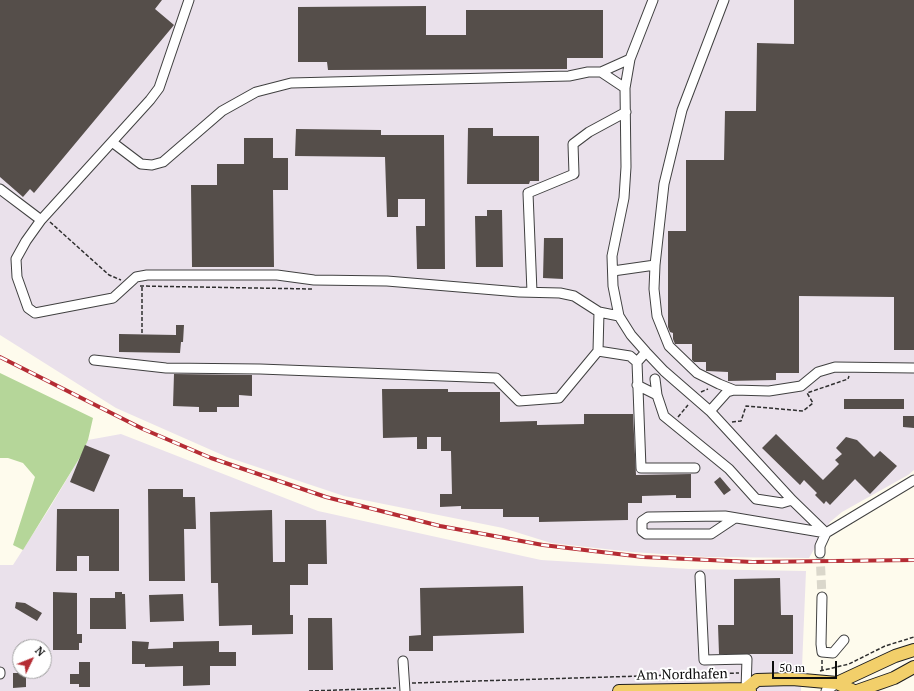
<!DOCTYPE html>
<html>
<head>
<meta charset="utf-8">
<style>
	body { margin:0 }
	#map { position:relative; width:914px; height:691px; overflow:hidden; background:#fefbed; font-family:"PT Serif",serif }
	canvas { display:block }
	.north { position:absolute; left:12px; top:639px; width:40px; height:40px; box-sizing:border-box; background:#fff; border:1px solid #9e9e9e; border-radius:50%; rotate:47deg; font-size:11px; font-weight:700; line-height:16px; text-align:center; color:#0d0d0d }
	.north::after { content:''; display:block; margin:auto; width:14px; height:18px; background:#b52c34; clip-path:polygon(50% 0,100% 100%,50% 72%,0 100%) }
	.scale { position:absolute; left:772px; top:661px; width:65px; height:18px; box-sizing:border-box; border:2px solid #0d0d0d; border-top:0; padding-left:5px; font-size:12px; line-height:14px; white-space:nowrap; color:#0d0d0d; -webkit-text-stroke:3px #fff; paint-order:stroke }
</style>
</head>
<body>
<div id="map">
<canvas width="914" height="691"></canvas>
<div class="north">N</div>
<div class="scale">50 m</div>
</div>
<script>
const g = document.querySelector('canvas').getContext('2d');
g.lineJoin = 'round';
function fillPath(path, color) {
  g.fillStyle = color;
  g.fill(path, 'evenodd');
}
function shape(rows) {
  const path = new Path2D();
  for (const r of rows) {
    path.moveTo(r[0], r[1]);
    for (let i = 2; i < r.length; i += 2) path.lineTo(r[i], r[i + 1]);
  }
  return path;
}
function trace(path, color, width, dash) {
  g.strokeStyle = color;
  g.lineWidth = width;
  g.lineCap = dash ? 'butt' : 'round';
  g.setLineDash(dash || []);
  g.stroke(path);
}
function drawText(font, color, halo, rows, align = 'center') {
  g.font = font + ' "PT Serif",serif';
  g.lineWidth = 4;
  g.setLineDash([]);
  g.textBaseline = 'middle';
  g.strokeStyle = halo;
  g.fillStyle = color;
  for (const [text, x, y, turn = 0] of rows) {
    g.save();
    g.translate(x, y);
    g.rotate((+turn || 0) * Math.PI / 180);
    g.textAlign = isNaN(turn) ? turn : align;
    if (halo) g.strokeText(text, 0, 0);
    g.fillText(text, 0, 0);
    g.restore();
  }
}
fillPath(shape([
	[0,0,914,0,914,470,908,475,842,512,830,522,809,558,706,557,632,552,551,543,503,528,344,496,227,457,116,408,0,335],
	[121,434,318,511,541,560,689,569,806,571,801,691,0,691,0,565,13,565,49,509,82,454,88,440],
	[20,647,44,647,44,671,20,671]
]), '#eae1eb');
fillPath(shape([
	[0,373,93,418,88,440,82,454,23,550,13,545,35,477,23,463,8,458,0,458]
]), '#b5d699');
fillPath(shape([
	[0,0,162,0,155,9,174,25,34,193,30,189,23,197,0,177],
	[794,0,914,0,914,350,894,350,894,297,799,296,799,373,776,373,776,380,728,381,728,372,707,371,706,371,706,362,694,362,692,360,692,344,675,344,673,339,673,333,670,332,668,327,668,231,686,231,686,160,724,160,725,111,756,111,757,43,794,44],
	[426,6,426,35,466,35,466,10,603,10,603,58,567,58,567,69,328,70,327,62,298,62,298,7],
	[468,128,493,128,493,136,539,136,539,181,530,181,529,184,467,184],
	[296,129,381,130,381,135,444,135,445,269,417,269,416,226,425,226,425,199,398,199,398,217,387,217,385,157,295,156],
	[244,138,273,138,273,158,288,158,288,190,273,190,274,267,192,267,191,185,217,185,217,164,244,164],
	[487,210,502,210,503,267,476,267,475,216,487,216],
	[544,238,563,238,563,279,543,278],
	[176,325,184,325,183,342,181,342,180,353,119,352,119,334,176,335],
	[174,374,252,375,252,396,239,395,239,407,217,407,217,412,199,412,199,407,173,406],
	[382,389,448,389,448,392,500,392,500,422,537,421,537,425,584,424,584,414,633,414,636,475,691,474,691,498,676,498,676,495,642,496,642,503,628,503,628,520,539,522,539,517,503,517,503,509,461,509,461,506,440,507,440,494,452,494,451,451,441,451,441,437,427,437,427,449,417,449,417,437,383,438],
	[844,399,904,399,904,409,844,409],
	[903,416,914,416,914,428,903,427],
	[776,434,823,480,839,464,835,460,842,454,836,448,846,437,857,440,874,457,880,451,897,466,870,494,855,479,830,505,826,501,824,504,815,495,817,493,804,480,800,485,762,448],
	[85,445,110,455,94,492,70,482],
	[720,477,731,490,724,495,714,482],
	[148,489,183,489,183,497,195,497,196,529,184,529,185,581,149,581],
	[57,509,119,509,119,571,89,571,89,556,77,556,77,571,56,571],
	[272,510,273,562,285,562,285,520,326,520,327,564,308,564,308,585,290,585,290,615,293,615,293,634,252,635,252,625,219,626,218,583,211,583,210,512],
	[780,578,781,615,793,615,793,654,719,654,718,625,734,625,734,579],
	[523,586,524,633,433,636,433,651,409,651,409,636,421,635,420,588],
	[53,592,77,593,77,634,82,634,82,643,79,643,79,650,53,650],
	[115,592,122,592,122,594,125,594,126,629,90,629,90,598,115,598],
	[183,594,184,621,150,622,149,595],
	[16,602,25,603,42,613,37,621,15,608],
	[308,618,332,618,333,670,308,670],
	[132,641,149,642,148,649,173,648,173,642,219,641,219,652,236,652,236,666,210,666,210,685,183,686,183,666,145,667,145,664,132,664],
	[79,662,90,662,90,687,79,687,79,684,70,684,70,674,79,674],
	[13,673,26,673,26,687,13,688]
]), '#554e4a');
trace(shape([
	[820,553,822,597]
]), '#dad7cb', 9, [9, 4.5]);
const minor = shape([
	[189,0,159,88,150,100,41,220,26,241,16,259,17,277,28,308,35,313,113,298,136,277,147,275,277,275,314,280,387,281,519,292,560,293,574,296,599,312,619,316],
	[653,0,630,59,625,88,626,167,624,198,612,256,613,286,619,316,631,335,646,352,664,371,710,411,792,500,826,533],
	[601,72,630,59],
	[112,142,141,164,152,165,163,162,222,111,256,92,291,83,569,76,588,72,601,72,625,88],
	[0,189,41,220],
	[655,265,654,289,657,316,669,346,697,373,719,384,734,390,769,391,801,386,818,372,835,367,914,368],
	[613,271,655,265,664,184,682,110,724,0],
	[532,292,528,193,574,174,573,144,589,132,626,112],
	[598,351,630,356,637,362],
	[646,352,637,362,641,468,695,468],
	[94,360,166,368,260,369,496,378,519,401,559,398,598,351,599,312],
	[655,379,657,395,664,416,729,469,756,499,782,503,792,500],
	[637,385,657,395],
	[710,411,727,392,734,390],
	[735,518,711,534,646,534,642,531,642,521,648,517,725,516,826,533],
	[820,553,820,546,826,533,914,480],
	[700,576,704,660,747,659,746,689],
	[822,597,821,644,822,652,833,653,844,640],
	[403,661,405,691],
	[0,672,0,674],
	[826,691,837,683]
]);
const major = shape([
	[837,683,895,656,914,650],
	[746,689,757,680,792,679,837,683,854,691],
	[619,691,746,689,750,691],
	[857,691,894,678,914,667]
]);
trace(minor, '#404040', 11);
trace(major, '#1e1e1e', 14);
trace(shape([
	[50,222,109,275,121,280],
	[140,286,312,289],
	[142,287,142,335],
	[701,392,708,389],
	[678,417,688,405],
	[732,422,741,421,746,406,803,411,813,403,807,393,848,379,849,376],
	[822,670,822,660],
	[820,671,849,664,885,646,914,637],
	[412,683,739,673],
	[309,691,396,688]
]), '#2f2f2f', 1.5, [4, 2]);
trace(minor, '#fff', 9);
trace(major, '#f2cf6a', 12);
const rail = shape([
	[0,357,143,429,211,458,326,497,440,526,543,545,643,557,753,562,914,560]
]);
trace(rail, '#b52c34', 4);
trace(rail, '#fff', 2.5, [8]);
drawText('14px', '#0d0d0d', '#fff', [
	["Am Nordhafen",682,675,-1]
]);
</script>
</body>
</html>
